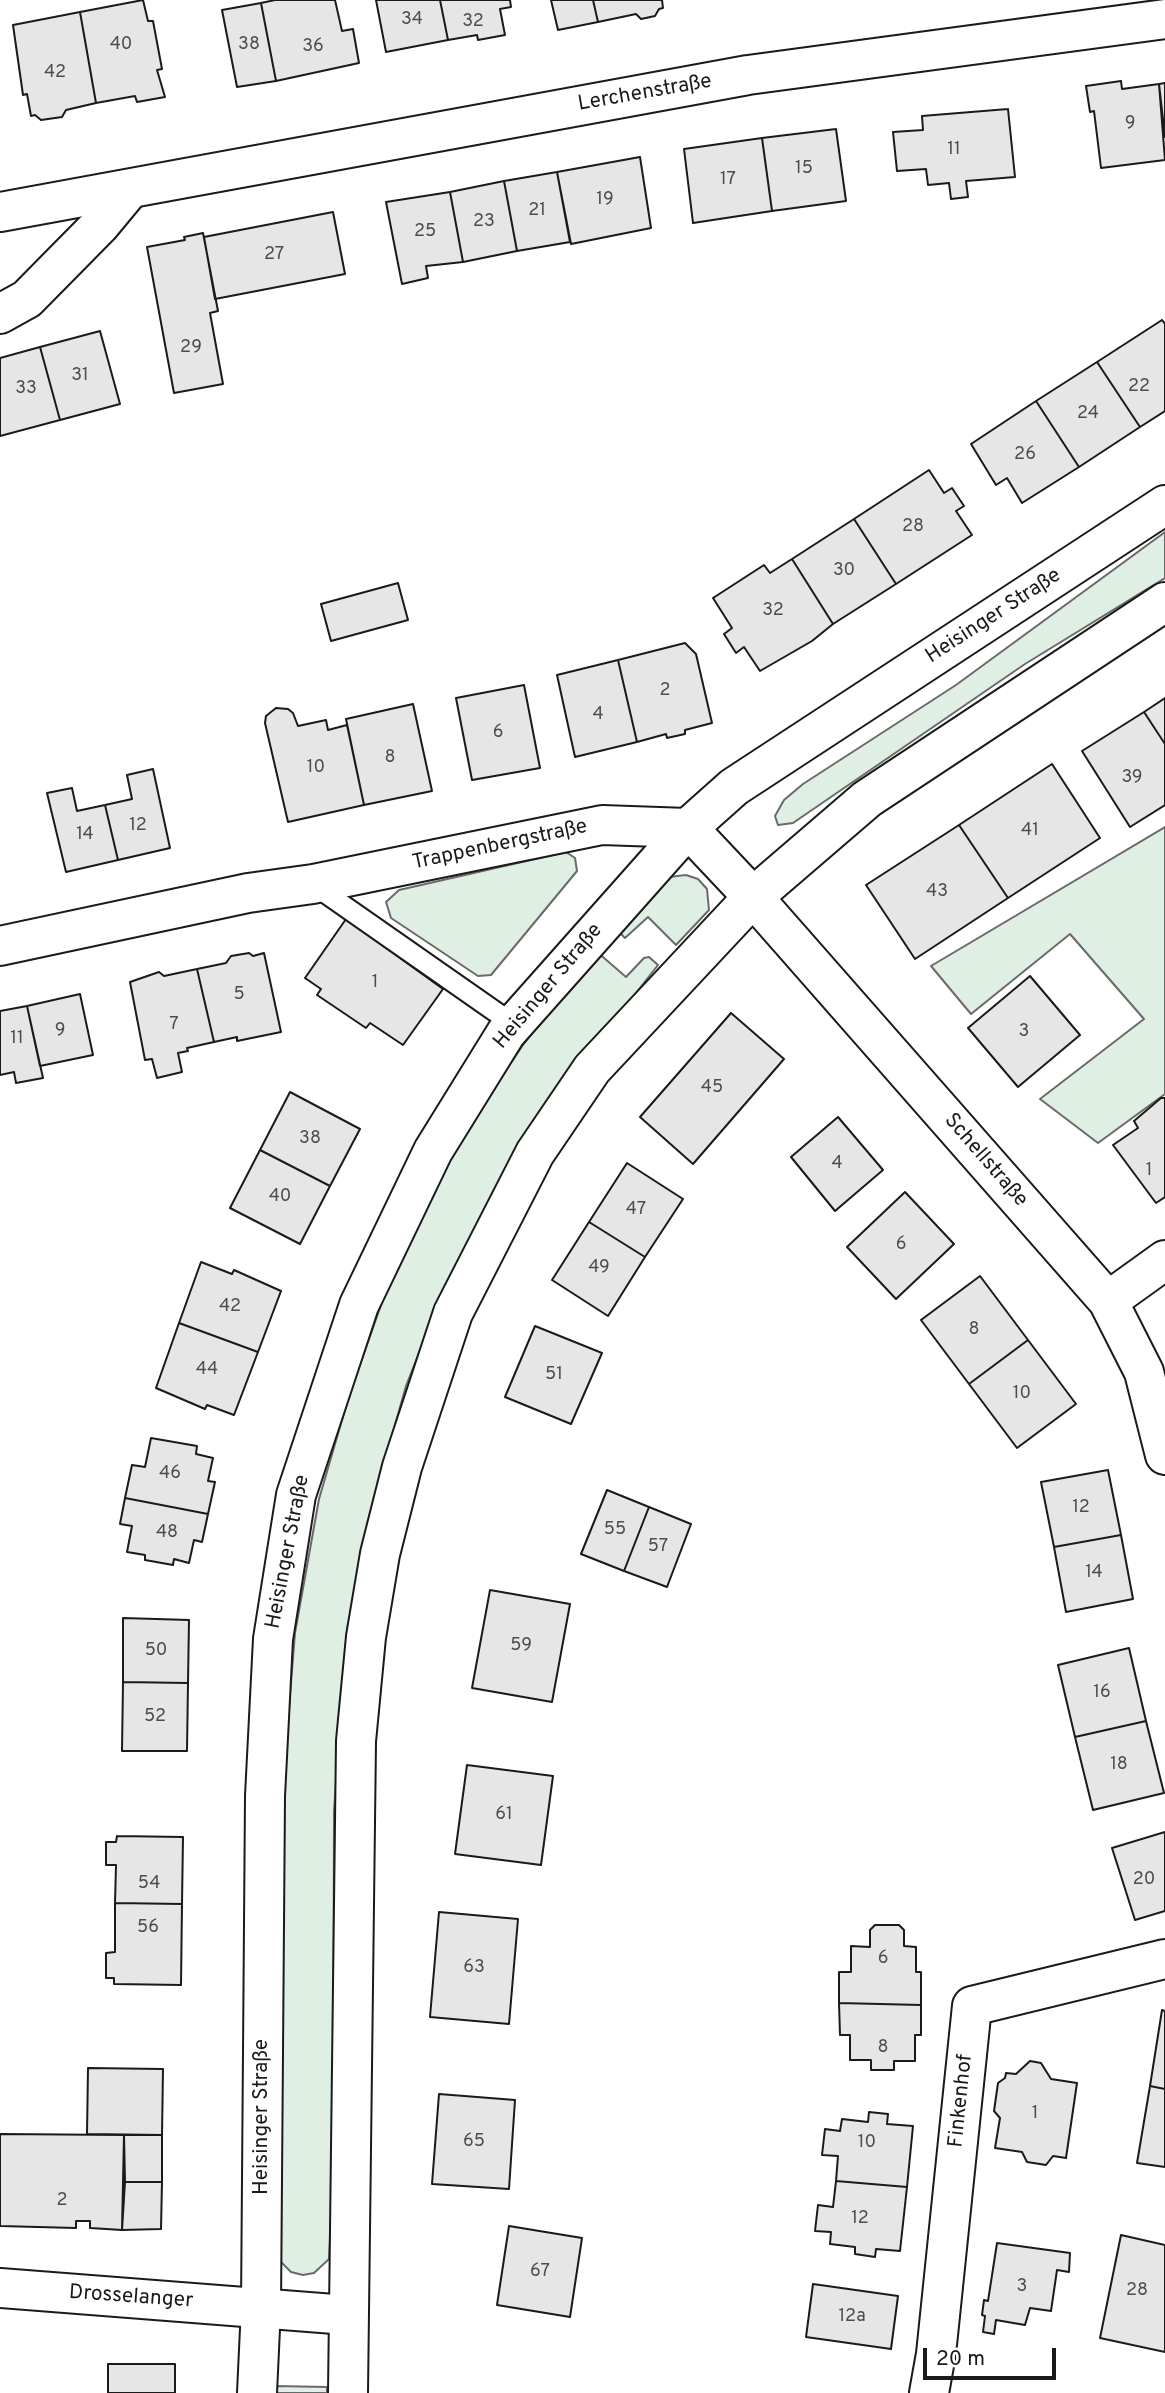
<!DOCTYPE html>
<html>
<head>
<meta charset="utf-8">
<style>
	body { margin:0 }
	#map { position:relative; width:1165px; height:2393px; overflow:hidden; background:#fff; font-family:Overpass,sans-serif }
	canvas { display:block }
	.scale { position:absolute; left:923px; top:2348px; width:133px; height:32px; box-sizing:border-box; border:4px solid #1a1a1a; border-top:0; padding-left:9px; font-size:21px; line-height:24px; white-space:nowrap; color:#1a1a1a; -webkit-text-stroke:5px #fff; paint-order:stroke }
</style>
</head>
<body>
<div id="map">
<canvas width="1165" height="2393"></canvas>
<div class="scale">20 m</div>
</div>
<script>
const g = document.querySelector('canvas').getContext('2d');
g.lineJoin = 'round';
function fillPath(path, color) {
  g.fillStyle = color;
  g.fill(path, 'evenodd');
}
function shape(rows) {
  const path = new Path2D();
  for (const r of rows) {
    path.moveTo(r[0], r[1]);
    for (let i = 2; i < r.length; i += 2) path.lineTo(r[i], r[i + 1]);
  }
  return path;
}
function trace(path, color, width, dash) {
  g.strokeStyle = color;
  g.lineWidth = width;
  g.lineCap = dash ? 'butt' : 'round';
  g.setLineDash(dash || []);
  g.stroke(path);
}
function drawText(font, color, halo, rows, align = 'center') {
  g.font = font + ' Overpass,sans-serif';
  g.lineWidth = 5;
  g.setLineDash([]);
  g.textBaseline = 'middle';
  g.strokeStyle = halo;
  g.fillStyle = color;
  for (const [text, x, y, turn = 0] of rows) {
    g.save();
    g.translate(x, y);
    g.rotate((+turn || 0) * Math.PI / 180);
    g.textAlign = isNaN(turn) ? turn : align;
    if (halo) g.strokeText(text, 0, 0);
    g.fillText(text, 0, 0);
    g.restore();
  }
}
const green = shape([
	[1165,532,1165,578,1025,664,793,823,778,825,775,816,784,800,803,784,956,685,1165,532],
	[1165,827,1165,1094,1098,1143,1040,1099,1144,1019,1070,934,971,1014,931,966,1165,827],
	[566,852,575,858,577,871,491,975,478,976,391,918,386,902,399,890,566,852],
	[686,875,698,879,707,889,709,910,676,945,648,917,625,938,615,928,669,877,686,875],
	[596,951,626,977,644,958,649,957,658,965,564,1084,440,1299,406,1386,373,1503,347,1630,334,1811,333,2174,329,2259,314,2273,303,2275,291,2272,276,2257,283,1782,295,1633,319,1499,349,1396,387,1288,429,1195,481,1107,523,1045,596,951],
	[274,2386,327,2387,327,2393,274,2393,274,2386]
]);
fillPath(green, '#e0efe3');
trace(green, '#6a6a6a', 2);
const building = shape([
	[143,0,148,21,153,21,162,69,157,70,165,97,137,102,135,96,96,103,80,12,143,0],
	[275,0,335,0,342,31,353,29,359,63,276,81,261,3,275,0],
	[376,0,440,0,448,40,386,52,376,0],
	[440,0,510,0,511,7,500,9,505,35,478,40,477,35,448,40,440,0],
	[551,0,593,0,598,22,558,30,551,0],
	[593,0,662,0,663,8,659,9,655,16,641,19,636,14,598,22,593,0],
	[261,3,276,81,237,87,222,10,261,3],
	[80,12,96,103,66,110,62,117,41,120,35,115,31,116,27,94,23,95,13,25,80,12],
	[1121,81,1122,89,1159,84,1165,160,1101,168,1094,111,1090,112,1086,86,1121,81],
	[1165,83,1165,137,1159,84,1165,83],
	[1008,109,1015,177,966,181,968,197,951,199,949,183,928,185,926,169,897,171,893,132,923,130,922,116,1008,109],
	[836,129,846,201,772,211,762,138,836,129],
	[762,138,772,211,693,223,684,149,762,138],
	[640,157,651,228,571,244,557,172,640,157],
	[557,172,570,242,517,251,504,181,557,172],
	[504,181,517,251,463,262,450,192,504,181],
	[450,192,463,262,426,266,428,278,402,284,386,202,450,192],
	[333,212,345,274,215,299,204,237,333,212],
	[203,233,218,311,210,313,223,384,174,393,147,247,185,240,184,237,203,233],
	[1162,320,1165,324,1165,411,1140,427,1097,362,1162,320],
	[100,331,120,404,60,420,40,347,100,331],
	[40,347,60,420,0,436,0,358,40,347],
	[1097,362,1140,427,1079,467,1036,401,1097,362],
	[1036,401,1079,467,1022,503,1007,478,996,485,971,444,1036,401],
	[929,470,944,493,952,488,964,506,956,511,972,535,896,584,854,519,929,470],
	[854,519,896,584,833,624,792,559,854,519],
	[792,559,833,624,812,641,760,671,744,647,736,653,724,634,732,628,713,598,764,565,770,573,792,559],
	[398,583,408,620,331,641,321,604,398,583],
	[685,643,696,654,712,723,685,730,685,734,667,738,666,734,637,742,618,660,685,643],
	[618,660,637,742,575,757,557,675,618,660],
	[524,685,540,768,472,780,456,698,524,685],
	[1165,698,1165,744,1144,712,1165,698],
	[413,704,432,791,364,805,346,719,413,704],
	[276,708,288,709,293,713,298,726,326,720,328,730,347,725,364,805,288,822,265,723,266,716,276,708],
	[1144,712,1165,744,1165,805,1130,827,1082,751,1144,712],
	[1052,764,1100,838,1008,898,959,825,1052,764],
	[153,769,170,848,118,860,105,805,132,799,127,775,153,769],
	[72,788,77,811,105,805,118,860,66,872,47,793,72,788],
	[959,825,1008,898,915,959,866,885,959,825],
	[346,919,443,989,403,1045,370,1023,366,1028,317,995,321,989,305,978,346,919],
	[249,953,253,956,264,953,281,1032,237,1041,237,1037,214,1042,197,969,226,963,231,956,249,953],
	[197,969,214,1042,187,1048,188,1051,178,1053,182,1072,157,1078,152,1059,145,1060,130,982,159,972,164,976,197,969],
	[1030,976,1080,1035,1018,1087,968,1028,1030,976],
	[80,994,93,1055,40,1066,27,1006,80,994],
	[27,1006,43,1078,16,1083,14,1072,0,1075,0,1011,27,1006],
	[731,1013,784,1059,693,1164,640,1117,731,1013],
	[290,1092,360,1129,330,1186,260,1150,290,1092],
	[1161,1098,1165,1098,1165,1197,1156,1203,1113,1145,1138,1128,1134,1121,1161,1098],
	[838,1117,883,1170,835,1211,791,1157,838,1117],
	[260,1150,330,1186,300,1244,230,1208,260,1150],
	[627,1163,683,1199,645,1257,589,1222,627,1163],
	[905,1192,954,1244,896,1299,847,1247,905,1192],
	[589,1222,645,1257,608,1316,552,1280,589,1222],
	[201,1262,232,1274,234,1270,281,1291,258,1352,179,1323,201,1262],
	[980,1276,1028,1340,969,1384,921,1320,980,1276],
	[179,1323,258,1352,234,1415,207,1405,205,1409,156,1388,179,1323],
	[535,1326,602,1353,571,1424,505,1397,535,1326],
	[1028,1340,1076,1404,1017,1448,969,1384,1028,1340],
	[151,1438,197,1446,196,1454,213,1458,208,1481,215,1482,208,1514,125,1498,132,1465,145,1467,151,1438],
	[1108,1470,1121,1535,1054,1547,1041,1482,1108,1470],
	[607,1490,649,1507,624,1571,581,1554,607,1490],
	[125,1498,208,1514,202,1542,194,1540,189,1563,174,1559,173,1565,145,1560,145,1555,127,1552,132,1526,120,1524,125,1498],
	[649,1507,691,1524,667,1587,624,1571,649,1507],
	[1121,1535,1133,1599,1066,1612,1054,1547,1121,1535],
	[490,1590,570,1604,552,1702,472,1688,490,1590],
	[123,1618,189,1620,188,1683,123,1682,123,1618],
	[1129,1648,1146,1721,1075,1737,1058,1665,1129,1648],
	[123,1682,188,1683,187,1751,122,1751,123,1682],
	[1146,1721,1164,1793,1093,1810,1075,1737,1146,1721],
	[467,1765,553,1776,541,1865,455,1854,467,1765],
	[1165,1832,1165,1911,1135,1920,1112,1848,1165,1832],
	[117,1836,183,1837,182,1904,115,1903,116,1865,106,1865,106,1842,116,1842,117,1836],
	[115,1903,182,1904,181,1985,114,1984,114,1978,106,1978,106,1953,115,1952,115,1903],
	[439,1912,518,1919,509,2024,430,2017,439,1912],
	[875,1925,899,1925,904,1930,904,1946,916,1947,916,1972,921,1972,921,2005,839,2003,839,1972,851,1972,851,1946,870,1947,870,1930,875,1925],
	[839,2003,921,2005,921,2035,915,2035,915,2061,894,2061,894,2070,871,2070,871,2060,850,2060,850,2035,840,2035,839,2003],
	[1162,2010,1165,2011,1165,2089,1150,2086,1162,2010],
	[1030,2061,1041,2063,1051,2079,1077,2083,1066,2158,1053,2156,1046,2165,1027,2162,1022,2152,995,2148,1000,2118,994,2111,998,2083,1005,2078,1006,2073,1016,2074,1030,2061],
	[88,2068,163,2069,162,2135,87,2134,88,2068],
	[1150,2086,1165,2089,1165,2167,1137,2163,1150,2086],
	[439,2094,515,2100,509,2189,432,2184,439,2094],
	[869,2112,888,2114,887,2124,913,2126,907,2187,836,2181,838,2156,822,2155,825,2129,840,2131,842,2119,868,2122,869,2112],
	[0,2134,124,2135,122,2230,90,2228,90,2221,76,2221,76,2228,0,2226,0,2134],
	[124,2135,162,2135,162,2182,125,2182,124,2135],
	[836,2181,907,2187,900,2251,876,2249,875,2257,855,2254,855,2247,830,2244,831,2232,815,2231,818,2205,833,2207,836,2181],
	[125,2182,162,2182,161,2229,122,2230,125,2182],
	[509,2226,582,2238,570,2317,497,2305,509,2226],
	[1121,2235,1165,2245,1165,2352,1100,2338,1121,2235],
	[997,2243,1070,2253,1069,2272,1057,2270,1051,2311,1030,2308,1025,2325,996,2320,994,2334,983,2332,985,2316,982,2315,984,2300,988,2301,997,2243],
	[813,2284,898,2296,891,2349,806,2337,813,2284],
	[108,2364,175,2364,175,2393,108,2393,108,2364]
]);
fillPath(building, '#e6e6e6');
trace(building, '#1a1a1a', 2);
const lane = shape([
	[314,885,513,1024]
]);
const street = shape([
	[0,314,27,299,100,225,129,190],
	[753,897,1108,1301,1144,1372,1165,1455],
	[0,946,248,893,313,884,602,825,688,828],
	[1108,1301,1165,1260],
	[0,2288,347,2315],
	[929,2393,936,2354,972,2006,1165,1959]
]);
const secondary = shape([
	[0,212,748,75,1165,19],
	[688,828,753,897],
	[257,2393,261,2307,265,1796,273,1639,296,1495,359,1305,433,1151,506,1033,688,828,734,787,1165,505],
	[348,2393,356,1741,366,1637,380,1554,402,1467,453,1313,535,1153,592,1069,753,897,867,799,1165,602]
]);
trace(lane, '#1a1a1a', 23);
trace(street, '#1a1a1a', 42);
trace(secondary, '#1a1a1a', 42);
trace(lane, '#fff', 19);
trace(street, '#fff', 38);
trace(secondary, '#fff', 38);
drawText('18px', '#4d4d4d', null, [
	["34",412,20],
	["32",473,22],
	["40",121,45],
	["38",249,45],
	["36",313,47],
	["42",55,73],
	["9",1130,124],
	["11",954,150],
	["15",804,169],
	["17",728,180],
	["19",605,200],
	["21",537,211],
	["23",484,222],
	["25",425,232],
	["27",274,255],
	["29",191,348],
	["31",80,376],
	["22",1139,387],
	["33",26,389],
	["24",1088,414],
	["26",1025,455],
	["28",913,527],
	["30",844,571],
	["32",773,611],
	["2",665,691],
	["4",598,715],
	["6",498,733],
	["8",390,758],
	["10",316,768],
	["39",1132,778],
	["12",138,826],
	["41",1030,831],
	["14",85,835],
	["43",937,892],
	["1",375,983],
	["5",239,995],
	["7",174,1025],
	["9",60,1031],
	["3",1024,1032],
	["11",17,1039],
	["45",712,1088],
	["38",310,1139],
	["4",837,1164],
	["1",1149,1171],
	["40",280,1197],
	["47",636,1210],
	["6",901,1245],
	["49",599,1268],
	["42",230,1307],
	["8",974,1330],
	["44",207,1370],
	["51",554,1375],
	["10",1022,1394],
	["46",170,1474],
	["12",1081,1508],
	["55",615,1530],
	["48",167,1533],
	["57",658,1547],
	["14",1094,1573],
	["59",521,1646],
	["50",156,1651],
	["16",1102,1693],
	["52",155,1717],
	["18",1119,1765],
	["61",504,1815],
	["20",1144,1880],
	["54",149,1884],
	["56",148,1928],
	["6",883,1959],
	["63",474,1968],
	["8",883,2048],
	["1",1035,2114],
	["65",474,2142],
	["10",867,2143],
	["2",62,2201],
	["12",860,2219],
	["67",540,2272],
	["3",1022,2287],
	["28",1137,2291],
	["12a",852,2317]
]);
drawText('21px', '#1a1a1a', '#fff', [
	["Lerchenstraße",645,94,-10],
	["Heisinger Straße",994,617,-33],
	["Trappenbergstraße",500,846,-12],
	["Heisinger Straße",549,987,-50],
	["Schellstraße",985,1161,49],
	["Heisinger Straße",289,1552,-79],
	["Finkenhof",962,2101,-84],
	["Heisinger Straße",263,2117,-90],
	["Drosselanger",131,2298,4]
]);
</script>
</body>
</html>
